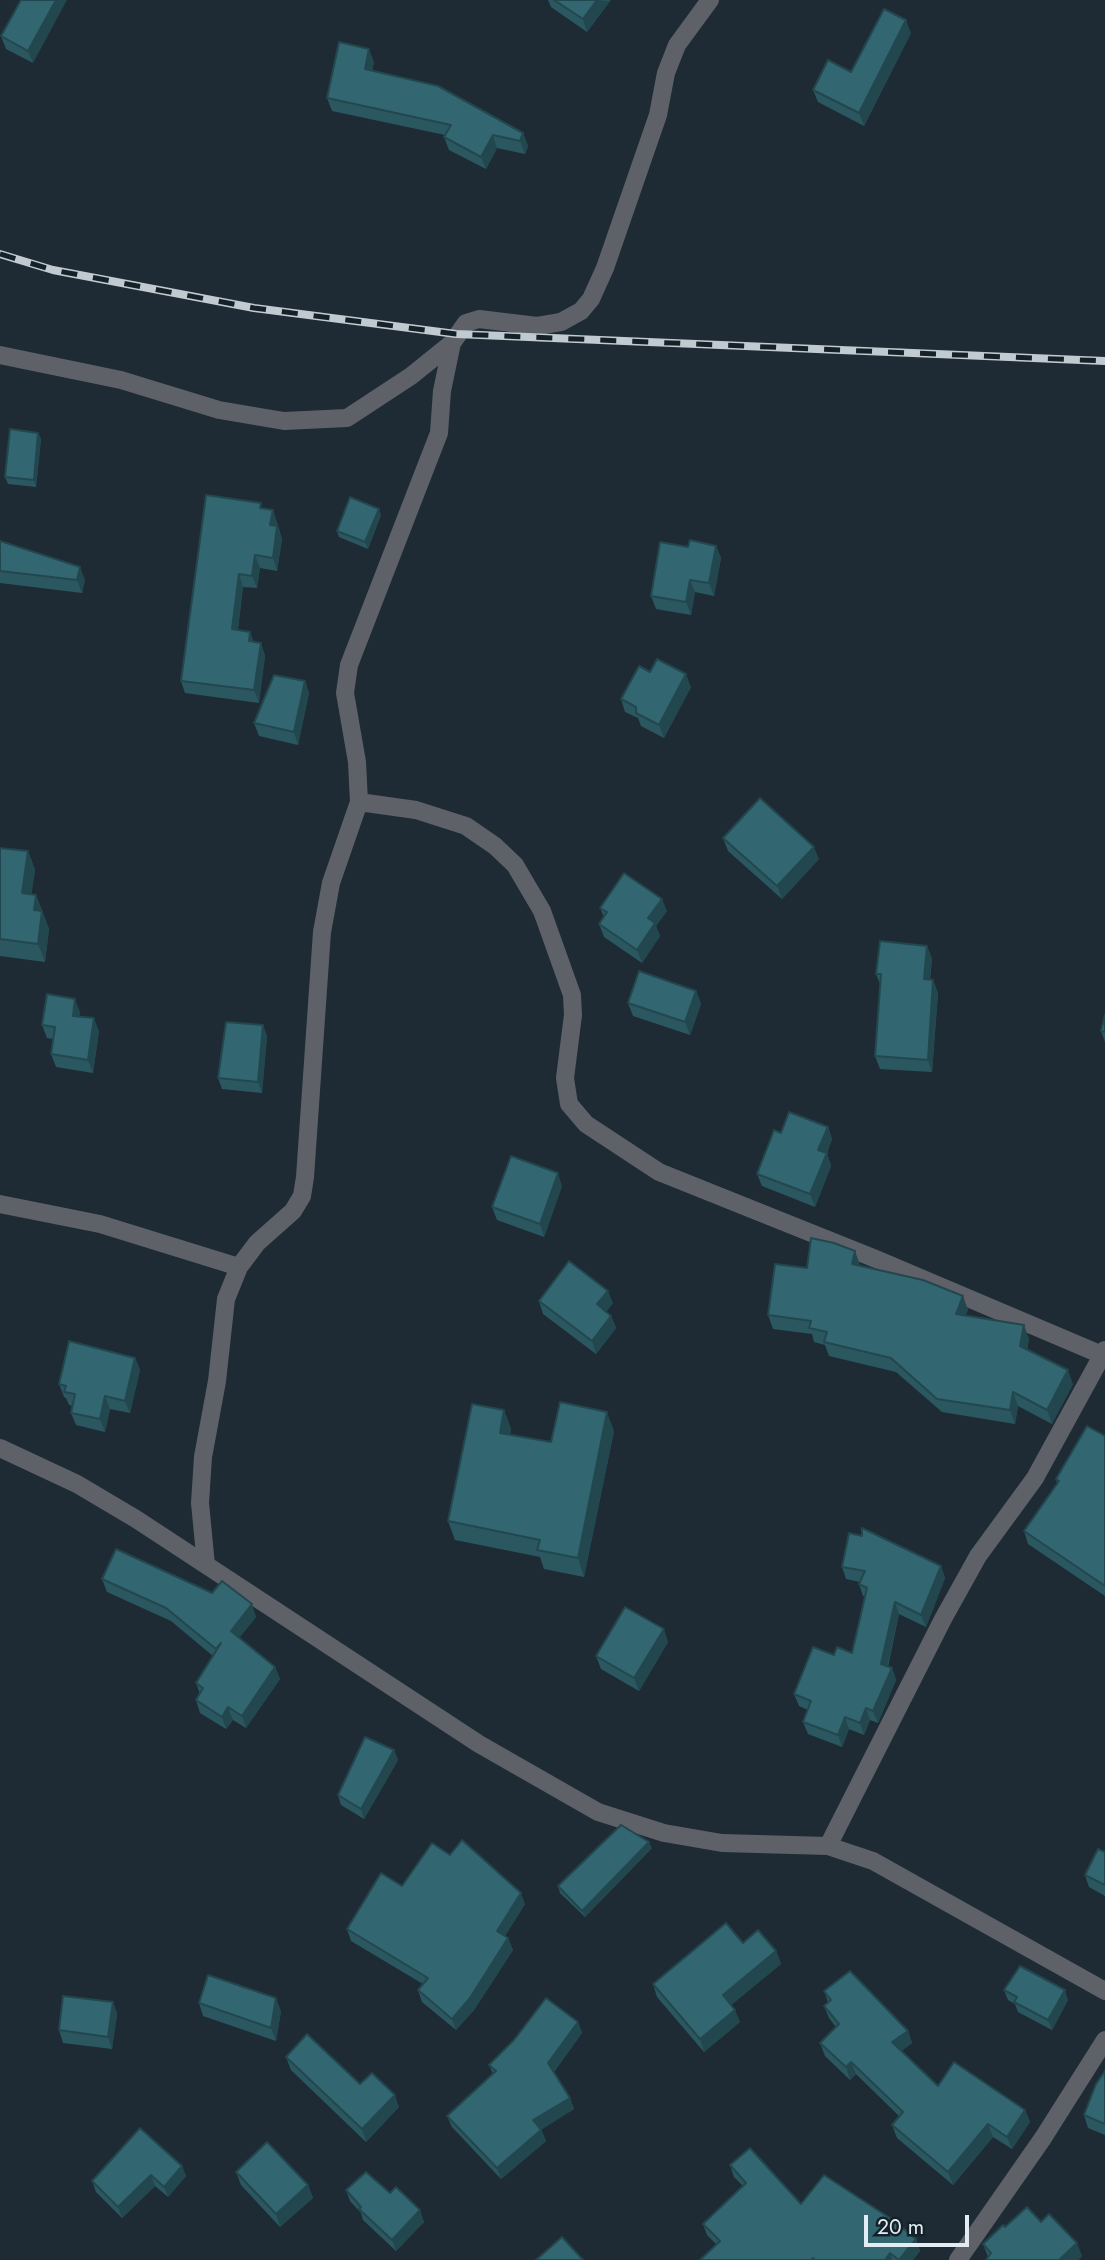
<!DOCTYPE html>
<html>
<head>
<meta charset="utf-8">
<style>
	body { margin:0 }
	#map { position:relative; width:1105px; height:2260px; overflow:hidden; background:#1e2b34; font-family:Jost,sans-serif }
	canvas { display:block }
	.scale { position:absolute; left:864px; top:2215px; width:105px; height:32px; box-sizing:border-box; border:4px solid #e3ecf2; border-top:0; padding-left:9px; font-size:21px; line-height:24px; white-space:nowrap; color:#e3ecf2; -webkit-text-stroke:5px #142129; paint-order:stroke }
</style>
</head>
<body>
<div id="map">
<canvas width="1105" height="2260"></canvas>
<div class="scale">20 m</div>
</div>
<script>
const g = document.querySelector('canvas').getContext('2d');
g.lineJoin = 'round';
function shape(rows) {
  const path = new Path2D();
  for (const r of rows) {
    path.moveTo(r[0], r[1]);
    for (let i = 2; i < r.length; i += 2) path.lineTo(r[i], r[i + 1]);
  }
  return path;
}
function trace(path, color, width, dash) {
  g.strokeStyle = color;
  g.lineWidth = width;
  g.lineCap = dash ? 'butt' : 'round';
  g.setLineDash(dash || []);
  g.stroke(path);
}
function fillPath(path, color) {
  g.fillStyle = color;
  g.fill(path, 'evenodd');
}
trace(shape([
	[0,355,121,380,219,410,284,421,347,418,411,376,452,343,466,323,479,319,537,326,561,322,581,311,591,299,605,268,658,115,666,73,677,45,710,0],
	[359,802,416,810,466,826,495,846,515,865,542,911,572,995,573,1015,565,1078,569,1104,586,1124,659,1172,876,1259,1102,1355],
	[0,1204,100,1224,239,1267],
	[0,1448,77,1484,136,1519,479,1744,598,1812,664,1833,722,1843,828,1846,873,1861,1105,1991],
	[206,1565,200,1503,203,1457,217,1381,226,1299,239,1267,257,1243,293,1211,302,1196,305,1177,322,932,331,883,359,802,357,762,345,693,349,665,439,433,442,391,452,343],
	[828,1846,943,1619,978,1556,1035,1478,1105,1350],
	[958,2260,1043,2138,1105,2040]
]), '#5e6268', 18);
const rail = shape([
	[0,254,53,270,254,308,456,334,1105,361]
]);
trace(rail, '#c1cad1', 8);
trace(rail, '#142129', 5, [16]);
fillPath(shape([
	[21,0,33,63,6,49,1,36],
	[548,0,610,0,610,1,587,32,551,7],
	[911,33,864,126,818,102,813,90,851,72],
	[374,62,372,71,523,133,528,146,525,154,497,148,486,169,449,150,444,137,445,135,332,111,327,98],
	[38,433,41,439,36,487,8,484,5,477],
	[263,509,273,510,282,539,277,571,260,568,257,588,243,587,238,630,254,642,261,643,265,656,259,703,185,693,181,681],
	[381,515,368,549,339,537,337,531],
	[0,541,85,580,82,593,0,583],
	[716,546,721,558,714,596,695,592,691,615,656,609,651,596,688,547],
	[650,672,691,687,664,738,641,726,638,718,625,712,621,699],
	[305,681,309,693,298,745,259,736,254,723],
	[723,838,819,859,782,899,728,851],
	[0,848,28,851,35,870,31,894,36,895,49,929,45,962,0,956],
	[600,908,667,911,656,926,660,936,642,963,604,937,599,924,604,917],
	[927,946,932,959,930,980,933,980,938,993,932,1072,880,1069,875,1056,880,984,876,974],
	[696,991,701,1004,690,1035,633,1016,628,1003],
	[80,1012,79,1017,99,1031,93,1073,56,1067,51,1054,53,1039,47,1038,42,1025],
	[1105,1015,1105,1042,1101,1031],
	[263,1025,267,1036,262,1093,222,1089,218,1078],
	[828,1127,832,1139,827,1153,831,1166,815,1207,762,1186,757,1174,781,1133],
	[562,1186,544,1237,497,1220,492,1207],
	[860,1265,859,1266,968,1310,965,1316,1029,1339,1027,1350,1073,1384,1052,1424,1018,1406,1015,1424,942,1412,896,1372,829,1356,825,1345,814,1342,812,1334,773,1329,768,1315],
	[539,1301,613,1303,606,1312,611,1316,616,1328,596,1354,543,1314],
	[135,1358,140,1370,130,1413,110,1409,105,1432,76,1425,71,1413,73,1406,69,1405,66,1398,64,1397,59,1384],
	[504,1410,511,1429,510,1435,551,1442,614,1431,584,1577,544,1569,540,1557,455,1540,448,1521],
	[1105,1436,1105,1596,1028,1544,1024,1531,1057,1483,1056,1479],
	[941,1566,945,1578,926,1627,899,1614,888,1667,892,1668,896,1680,878,1723,870,1720,864,1735,849,1729,842,1747,808,1734,803,1722,808,1710,799,1706,794,1694,834,1655,852,1653,865,1597,863,1596,859,1584,860,1582,846,1579,842,1567],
	[102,1579,256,1617,239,1638,275,1667,280,1679,246,1728,233,1720,226,1729,200,1713,196,1700,200,1694,196,1683,213,1656,171,1621,107,1592],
	[668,1642,639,1691,601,1669,596,1656],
	[394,1750,398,1760,364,1819,341,1805,338,1795],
	[652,1848,585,1917,560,1893,558,1886],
	[1105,1852,1105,1896,1089,1887,1085,1875],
	[402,1886,525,1904,505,1936,508,1938,513,1950,474,2010,456,2030,422,2002,418,1990,423,1984,351,1941,347,1929],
	[743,1943,776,1951,781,1964,731,2005,740,2022,704,2052,657,1997,653,1984],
	[1004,1990,1068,2000,1052,2030,1018,2012,1015,2004,1008,2000],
	[824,1991,908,2031,912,2043,901,2051,938,2086,1025,2110,1030,2122,1012,2149,993,2137,953,2185,897,2138,892,2125,900,2117,856,2074,850,2080,825,2056,820,2043,836,2027,829,2018,824,2006,828,2002],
	[113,2002,117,2014,112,2049,63,2043,59,2030],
	[199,2003,281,2011,276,2041,203,2016],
	[578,2022,582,2033,554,2072,570,2098,574,2109,541,2129,546,2141,501,2179,452,2127,447,2116,493,2074,489,2065],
	[286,2057,360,2084,399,2107,366,2142,291,2070],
	[1105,2071,1105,2135,1088,2128,1084,2115],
	[730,2165,801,2204,916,2239,920,2251,913,2260,700,2260,717,2245,707,2235,703,2224,743,2186,734,2177],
	[182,2166,186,2176,168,2197,155,2186,122,2218,96,2192,92,2181],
	[236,2172,308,2185,313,2198,280,2227,241,2185],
	[346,2190,390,2193,424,2222,396,2251,363,2220,361,2213,350,2201],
	[1041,2222,1082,2256,1078,2260,986,2260,988,2257,983,2244,1005,2227]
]), '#2b5860');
fillPath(shape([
	[56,0,67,0,33,63,28,51],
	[597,0,610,1,587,32,583,19],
	[906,20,911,33,864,126,859,113],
	[369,49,374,62,369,82,365,69],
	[523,133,528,146,525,154,520,141],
	[493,135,497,148,486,169,481,157],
	[38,433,41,439,36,487,34,480],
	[379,509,381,515,368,549,365,542],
	[273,510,277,523,275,538,270,525],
	[277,526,282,539,277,571,273,558],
	[716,546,721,558,714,596,709,583],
	[255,555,260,568,257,588,252,576],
	[80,567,85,580,82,593,77,580],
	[239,574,243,587,236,642,232,629],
	[690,580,695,592,691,615,686,602],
	[250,632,255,645,249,641],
	[261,643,265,656,259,703,254,690],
	[686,674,691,687,664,738,659,725],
	[305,681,309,693,298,745,294,732],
	[814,847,819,859,782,899,777,886],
	[28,851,35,870,29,912,22,893],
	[36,895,49,929,45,962,38,944,34,910],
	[662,899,667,911,656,926,660,936,642,963,637,950,648,918],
	[927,946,932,959,928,992,924,979],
	[933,980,938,993,932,1072,928,1060],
	[696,991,701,1004,690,1035,685,1022],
	[75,999,80,1012,77,1029,73,1016],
	[94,1018,99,1031,93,1073,88,1060],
	[263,1025,267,1036,262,1093,258,1082],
	[828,1127,832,1139,827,1153,831,1166,815,1207,810,1194,818,1150],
	[558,1173,562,1186,544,1237,540,1224],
	[855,1251,860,1265,857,1278,852,1264],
	[608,1291,613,1303,601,1317,597,1304],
	[963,1296,968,1310,961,1328,956,1314],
	[611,1316,616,1328,596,1354,592,1341],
	[1024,1325,1029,1339,1025,1360,1020,1346],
	[135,1358,140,1370,130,1413,125,1401],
	[1068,1370,1073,1384,1052,1424,1047,1410],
	[1013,1392,1018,1406,1015,1424,1010,1410],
	[105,1396,110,1409,105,1432,100,1419],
	[504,1410,511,1429,506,1451,500,1433],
	[607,1412,614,1431,584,1577,578,1558],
	[941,1566,945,1578,926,1627,921,1615],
	[895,1602,899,1614,885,1676,881,1664],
	[252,1604,256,1617,235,1643,231,1631],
	[664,1629,668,1642,639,1691,634,1678],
	[275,1667,280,1679,246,1728,242,1716],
	[892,1668,896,1680,878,1723,873,1711],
	[228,1707,233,1720,226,1729,222,1717],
	[866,1708,870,1720,864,1735,860,1723],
	[845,1717,849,1729,842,1747,838,1735],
	[394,1750,398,1760,364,1819,361,1809],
	[649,1842,652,1848,585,1917,582,1911],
	[521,1893,525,1904,501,1942,497,1931],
	[508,1938,513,1950,474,2010,456,2030,452,2019],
	[776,1951,781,1964,727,2008,723,1995],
	[1065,1990,1068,2000,1052,2030,1048,2020],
	[276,1998,281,2011,276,2041,271,2028],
	[113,2002,117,2014,112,2049,108,2037],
	[735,2010,740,2022,704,2052,700,2039],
	[578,2022,582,2033,552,2074,548,2063],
	[908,2031,912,2043,897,2055,892,2042],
	[851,2062,856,2074,850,2080,846,2067],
	[395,2095,399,2107,366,2142,362,2129],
	[570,2098,574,2109,538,2132,533,2120],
	[1025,2110,1030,2122,1012,2149,1007,2137],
	[988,2124,993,2137,953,2185,948,2172],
	[541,2130,546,2141,501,2179,497,2168],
	[182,2166,186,2176,168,2197,164,2187],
	[151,2175,155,2186,122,2218,118,2207],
	[308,2185,313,2198,280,2227,276,2214],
	[420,2210,424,2222,396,2251,392,2240],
	[916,2239,920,2251,913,2260,899,2260],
	[1077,2243,1082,2256,1078,2260,1059,2260],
	[890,2253,892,2260,885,2260]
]), '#23474e');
const building = shape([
	[21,0,56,0,28,51,1,36,21,0],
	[554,0,597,0,583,19,554,0],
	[884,9,906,20,859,113,813,90,828,60,851,72,884,9],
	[339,42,369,49,365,69,438,86,523,133,520,141,493,135,481,157,444,137,451,125,327,98,339,42],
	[10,429,38,433,34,480,5,477,10,429],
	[206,495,261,503,260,508,273,510,270,525,277,526,273,558,255,555,252,576,239,574,232,629,250,632,249,641,261,643,254,690,181,681,206,495],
	[350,497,379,509,365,542,337,531,350,497],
	[690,540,716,546,709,583,690,580,686,602,651,596,660,542,688,547,690,540],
	[0,541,80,567,77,580,0,571,0,541],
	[657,659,686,674,659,725,636,713,636,707,621,699,639,666,650,672,657,659],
	[274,675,305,681,294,732,254,723,274,675],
	[760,798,814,847,777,886,723,838,760,798],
	[0,848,28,851,22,893,36,895,34,910,42,911,38,944,0,939,0,848],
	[624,873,662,899,648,918,655,923,637,950,599,924,607,912,600,908,624,873],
	[880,941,927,946,924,979,933,980,928,1060,875,1056,881,974,876,974,880,941],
	[639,971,696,991,685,1022,628,1003,639,971],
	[47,994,75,999,73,1016,94,1018,88,1060,51,1054,55,1027,42,1025,47,994],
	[1105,1015,1105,1032,1101,1031,1105,1015],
	[226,1022,263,1025,258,1082,218,1078,226,1022],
	[789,1112,828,1127,818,1150,827,1153,810,1194,757,1174,774,1130,781,1133,789,1112],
	[511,1156,558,1173,540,1224,492,1207,511,1156],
	[811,1238,834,1243,855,1251,852,1264,923,1280,963,1296,956,1314,1024,1325,1020,1346,1068,1370,1047,1410,1013,1392,1010,1410,937,1399,891,1358,824,1342,827,1332,809,1328,811,1321,768,1315,775,1264,807,1268,811,1238],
	[569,1261,608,1291,597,1304,611,1316,592,1341,539,1301,569,1261],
	[69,1341,135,1358,125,1401,105,1396,100,1419,71,1413,75,1394,64,1392,66,1386,59,1384,69,1341],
	[560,1402,607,1412,578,1558,537,1550,540,1540,448,1521,472,1404,504,1410,500,1433,551,1442,560,1402],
	[1087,1426,1105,1436,1105,1586,1024,1531,1059,1481,1056,1479,1087,1426],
	[862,1528,941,1566,921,1615,895,1602,881,1664,892,1668,873,1711,866,1708,860,1723,845,1717,838,1735,803,1722,811,1701,794,1694,813,1647,834,1655,837,1647,852,1653,867,1588,859,1584,865,1571,842,1567,849,1533,862,1536,862,1528],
	[116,1549,212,1593,222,1581,252,1604,231,1631,275,1667,242,1716,228,1707,222,1717,196,1700,203,1688,196,1683,221,1643,216,1649,166,1608,102,1579,116,1549],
	[625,1607,664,1629,634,1678,596,1656,625,1607],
	[365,1737,394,1750,361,1809,338,1795,365,1737],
	[621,1825,649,1842,582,1911,558,1886,621,1825],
	[462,1840,521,1893,497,1931,508,1938,470,1998,452,2019,418,1990,428,1978,347,1929,381,1873,402,1886,432,1843,450,1855,462,1840],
	[1098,1849,1105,1852,1105,1885,1085,1875,1098,1849],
	[726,1923,743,1943,758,1930,776,1951,723,1995,735,2010,700,2039,653,1984,726,1923],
	[1020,1966,1065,1990,1048,2020,1014,2002,1017,1997,1004,1990,1020,1966],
	[850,1971,908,2031,892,2042,938,2086,954,2062,1025,2110,1007,2137,988,2124,948,2172,892,2125,903,2112,851,2062,846,2067,820,2043,839,2024,824,2006,831,2000,824,1991,850,1971],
	[208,1975,276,1998,271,2028,199,2003,208,1975],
	[63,1996,113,2002,108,2037,59,2030,63,1996],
	[546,1998,578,2022,548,2063,570,2098,533,2120,541,2130,497,2168,447,2116,496,2071,489,2065,514,2040,546,1998],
	[307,2034,360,2084,372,2073,395,2095,362,2129,286,2057,307,2034],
	[1105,2071,1105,2124,1084,2115,1096,2084,1105,2071],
	[140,2128,182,2166,164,2187,151,2175,118,2207,92,2181,140,2128],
	[267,2142,308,2185,276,2214,236,2172,267,2142],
	[750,2148,801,2204,824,2175,893,2220,916,2239,899,2260,890,2253,885,2260,815,2260,813,2258,811,2260,700,2260,720,2241,703,2224,746,2183,730,2165,750,2148],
	[366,2172,390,2193,396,2187,420,2210,392,2240,359,2209,361,2207,346,2190,366,2172],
	[1027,2207,1041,2222,1049,2214,1077,2243,1059,2260,986,2260,991,2253,983,2244,1003,2225,1005,2227,1027,2207],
	[562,2237,583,2260,536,2260,562,2237]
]);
fillPath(building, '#326670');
trace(building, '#23474e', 2);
</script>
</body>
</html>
